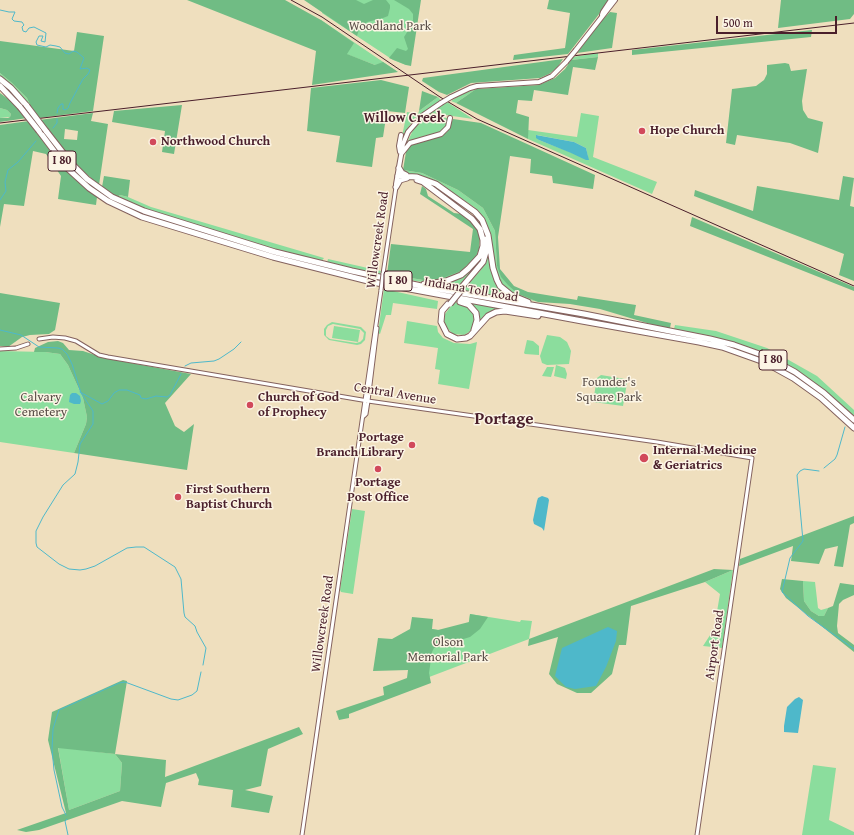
<!DOCTYPE html>
<html>
<head>
<meta charset="utf-8">
<style>
	body { margin:0 }
	#map { position:relative; width:854px; height:835px; overflow:hidden; background:#efdfbe; font-family:"Gentium Book Plus",serif }
	canvas { display:block }
	.scale { position:absolute; left:716px; top:16px; width:121px; height:18px; box-sizing:border-box; border:2px solid #4a1f2b; border-top:0; padding-left:5px; font-size:12px; line-height:14px; white-space:nowrap; color:#4a1f2b; -webkit-text-stroke:3px #fcf5e5; paint-order:stroke }
</style>
</head>
<body>
<div id="map">
<canvas width="854" height="835"></canvas>
<div class="scale">500 m</div>
</div>
<script>
const g = document.querySelector('canvas').getContext('2d');
g.lineJoin = 'round';
function fillPath(path, color) {
  g.fillStyle = color;
  g.fill(path, 'evenodd');
}
function shape(rows) {
  const path = new Path2D();
  for (const r of rows) {
    path.moveTo(r[0], r[1]);
    for (let i = 2; i < r.length; i += 2) path.lineTo(r[i], r[i + 1]);
  }
  return path;
}
function trace(path, color, width, dash) {
  g.strokeStyle = color;
  g.lineWidth = width;
  g.lineCap = dash ? 'butt' : 'round';
  g.setLineDash(dash || []);
  g.stroke(path);
}
function drawText(font, color, halo, rows, align = 'center') {
  g.font = font + ' "Gentium Book Plus",serif';
  g.lineWidth = 3;
  g.setLineDash([]);
  g.textBaseline = 'middle';
  g.strokeStyle = halo;
  g.fillStyle = color;
  for (const [text, x, y, turn = 0] of rows) {
    g.save();
    g.translate(x, y);
    g.rotate((+turn || 0) * Math.PI / 180);
    g.textAlign = isNaN(turn) ? turn : align;
    if (halo) g.strokeText(text, 0, 0);
    g.fillText(text, 0, 0);
    g.restore();
  }
}
fillPath(shape([
	[324,0,420,0,406,65,393,60,322,13],
	[321,20,398,72,375,65,317,43],
	[598,53,598,57,571,60,573,57],
	[0,73,12,83,27,98,31,107,9,84,0,76],
	[476,89,456,103,451,101,462,94],
	[438,97,441,100,414,119,405,132,401,141,407,112,418,114,419,111],
	[447,102,473,119,432,113,432,116,447,118,448,120,446,128,442,132,405,147,415,126,427,115],
	[0,108,7,110,11,114,10,117,0,118],
	[581,113,599,116,593,157,657,182,652,194,528,139,528,130,577,137],
	[537,135,574,142,586,148,588,157,575,154,539,140],
	[403,170,422,173,458,190,483,208,495,231,497,266,518,294,538,302,516,296,502,285,496,275,491,236,480,215,474,207,435,181,404,173],
	[120,195,128,197,151,207,324,258,321,262,274,249,136,206,117,197],
	[484,250,480,263,457,290,428,285,457,278],
	[489,252,495,279,518,300,462,291,480,271,485,264],
	[476,257,464,270,445,280,434,282,422,282,386,276,387,274,423,280,461,271],
	[328,259,381,271,380,275,327,263],
	[384,289,438,301,437,309,393,303,391,315,386,315,380,334,378,333],
	[454,302,465,304,473,311,476,319,473,328,469,332,464,335,453,334,445,326,444,320,445,314],
	[465,302,508,309,500,310,478,326,478,316],
	[407,321,437,326,438,332,443,338,454,343,470,344,477,342,469,389,438,384,440,370,435,369,438,348,404,343],
	[332,322,361,327,366,332,365,340,361,344,357,345,329,340,324,335,324,329,327,325],
	[333,324,360,329,364,333,363,339,360,342,356,343,330,339,326,336,326,330,328,326],
	[675,325,716,331,767,348,778,354,817,376,854,410,854,417,819,386,791,367,744,346,709,336,674,329],
	[334,326,360,330,358,342,332,338],
	[547,335,560,337,567,342,571,351,569,364,547,365,542,363,540,356],
	[527,340,533,341,539,346,539,355,525,354,524,353],
	[0,351,45,352,60,354,68,365,83,398,87,417,86,424,74,453,0,442],
	[556,365,565,368,567,374,566,379,554,376],
	[547,367,554,367,551,377,542,376],
	[601,375,625,379,627,383,623,406,593,402,597,378],
	[352,509,365,511,353,594,341,592,340,590],
	[733,570,722,648,703,646,714,629,720,594,705,582],
	[803,581,815,582,818,608,821,610,828,608,824,616,819,616,811,611,804,601],
	[470,614,520,622,521,620,532,621,529,639,424,679,432,629,467,634],
	[58,747,115,754,122,763,120,791,69,810],
	[813,765,836,768,829,820,854,832,854,835,802,835]
]), '#8bdd9d');
fillPath(shape([
	[187,0,285,0,321,20,354,43,347,54,375,65,383,62,398,72,312,85,316,51],
	[304,0,356,0,364,4,373,0,386,0,390,5,390,8,388,16,383,18,367,22,359,29,357,36],
	[394,0,421,0,411,66,406,65,389,58,397,48,406,51,408,49,404,37,411,26,413,20,413,14,409,9],
	[549,0,610,0,568,54,513,60,514,55,565,48,570,13,547,9],
	[781,0,854,0,854,14,850,19,778,28],
	[610,12,617,13,612,48,577,53,602,20],
	[812,30,811,37,632,55,632,50],
	[77,32,104,36,93,111,39,118,31,107,27,98,12,83,0,73,0,41,74,51],
	[598,57,595,70,573,67,568,95,534,90,532,101,518,100,516,113,529,117,528,139,456,103,476,89,539,85,555,78,565,69,571,60],
	[563,59,557,68,549,74,540,78,471,83,447,95,439,92,422,81,423,78],
	[785,63,789,64,791,71,807,69,802,101,803,110,808,118,823,122,818,153,790,143,737,135,735,145,726,143,732,89,756,86,764,80,767,74,767,65],
	[381,80,409,87,405,113,387,111,383,137,376,138,372,167,336,162,340,136,307,131,311,88],
	[422,91,438,97,419,111],
	[0,93,19,107,27,118,0,122,0,118,8,118,10,117,11,114,7,110,0,108],
	[182,105,174,154,162,152,165,131,112,122,114,111],
	[93,113,91,121,108,124,99,185,75,164,39,120],
	[65,129,78,131,77,140,64,139],
	[453,119,481,123,595,175,593,189,553,183,552,176,530,173,531,159,510,156,498,237,500,269,514,286,528,292,577,300,578,296,636,305,634,315,671,323,670,328,657,326,600,309,570,304,538,302,518,294,508,285,501,277,497,266,495,231,483,208,458,190,422,173,403,170,406,152,408,147,412,144,440,136,447,132],
	[29,121,59,162,73,177,97,197,96,205,58,199,61,176,46,154,33,151,24,206,4,204,0,227,0,125],
	[104,176,130,180,128,197,120,195,117,197,102,187],
	[843,176,854,178,850,206,854,207,854,281,839,275,844,254,694,196,695,190,753,211,757,186,839,200],
	[422,186,426,189,428,196,454,213,462,214,475,224,479,231,480,237,479,249,476,257,461,271,440,279,423,280,387,274,391,244,470,252,473,229,420,194],
	[692,217,854,287,854,291,690,226],
	[0,293,60,303,55,330,49,334,30,335,22,337,8,347,0,346],
	[58,341,63,343,69,350,83,351,104,358,191,374,165,403,175,426,184,432,194,424,187,470,74,453,86,424,87,417,83,398,68,365,60,354,45,352,34,352,35,348,48,342],
	[854,516,854,523,850,525,843,567,834,566,838,546,825,549,819,564,791,561,793,546,739,566,740,559],
	[714,569,733,570,705,582,631,606,626,645,619,645,612,674,591,693,577,693,557,684,549,674,558,637,528,646,529,639],
	[782,579,803,581,804,601,811,611,819,616,824,616,828,608,833,606,840,583,854,585,854,595,843,600,839,604,837,626,838,633,854,645,854,652,786,598,780,589],
	[470,614,488,617,480,629,470,637,434,648,432,652,429,673,431,683,349,714,349,718,339,720,336,711,384,695,383,687,407,678,408,670,373,671,378,638,392,639,410,629,412,617,433,619,432,629,438,630,469,622],
	[123,680,127,681,115,754,166,760,165,777,299,727,303,734,268,749,261,786,245,790,273,796,269,813,231,807,233,790,198,785,199,780,196,773,166,783,161,807,122,801,39,830,26,832,17,830,66,813,48,740,52,712],
	[58,748,115,754,122,763,120,791,69,810]
]), '#70bc84');
fillPath(shape([
	[536,135,574,142,586,148,589,160,586,160,571,153,539,140,536,138],
	[72,393,76,393,80,396,81,401,80,404,74,404,69,402,70,395],
	[542,496,548,498,549,500,544,531,542,528,534,524,533,520,537,501,538,498],
	[608,627,617,631,616,641,606,667,596,686,575,689,566,687,555,676,562,648],
	[799,697,803,700,798,733,784,732,784,726,787,707,795,699]
]), '#4eb8ca');
trace(shape([
	[0,10,9,12,15,12,12,19,14,21,22,22,24,25,22,27,23,31,26,32,29,28,34,27,46,33,45,42,41,41,43,36,39,36,36,42,37,45,46,47,50,45,56,46,60,47,65,53,69,54,73,51,77,52,84,58,80,69,87,68,90,70,88,74,83,79,70,103,68,108,65,110,63,109,63,104,61,104,58,108,57,113],
	[53,128,57,123,57,119],
	[0,200,6,191,5,182,8,170,18,162,36,141],
	[0,330,21,335,39,347,58,348,62,349,67,354,72,364,81,393,93,411,93,424,80,444,78,462,75,474,63,485,43,517,36,531,36,543,37,547,59,564,69,569,80,570,86,569,95,566,127,548,136,547,144,547,175,567,181,579,184,613,185,617,195,626,197,632,206,648,203,665],
	[185,366,191,363,214,361,219,359,234,349,241,342],
	[80,392,102,404,108,401,114,393,119,390,127,390,140,395,141,398,146,399,156,396,167,397,170,395,181,374],
	[824,468,835,459,837,455,845,427],
	[819,471,804,469,800,471,797,475,803,541,790,558,782,592,808,616,854,649],
	[66,815,62,807,54,770,52,749,53,729,59,710,119,683,125,682,171,699,178,700,192,695,197,691,201,672],
	[67,819,65,821,68,835]
]), '#4eb8ca', 1);
const secondary = shape([
	[383,274,396,187],
	[39,339,53,337,65,338,76,341,99,355,108,357,368,401,657,442,752,458,697,835],
	[0,349,16,348,28,344],
	[364,416,366,414,368,401,377,328],
	[302,835,381,290]
]);
const primary = shape([
	[602,15,603,12,611,0],
	[576,50,615,0],
	[451,97,470,88,477,86,539,82,552,76,566,62],
	[400,152,399,146,401,135],
	[402,153,410,143,441,134,448,127,450,118],
	[396,184,403,144,408,132,422,116,441,103]
]);
const motorway = shape([
	[0,79,11,88,27,106],
	[0,86,20,107],
	[39,131,67,168,89,188,108,201,142,217,273,257,372,282,582,321,699,342,722,347,764,362,793,378,821,398,854,428],
	[46,131,71,163,87,179,112,197,144,211,275,252,352,271,426,287,584,314,710,339,734,345,765,356,795,372,824,393,854,420],
	[399,168,402,173,406,175],
	[398,176,417,177,436,184,475,212,482,220,488,235,493,268,497,280,500,286,511,295,528,302],
	[417,180,423,182,472,219,480,229,483,240,483,246,480,256,468,269,461,275,446,281,429,284,424,284],
	[396,187,400,180,407,178],
	[461,288,483,262,486,252,486,239],
	[460,302,469,305,476,313,477,320,474,330],
	[448,304,442,311,441,322,447,334,457,339,466,338,470,336,488,316,496,312,505,311,538,316]
]);
trace(secondary, '#84625e', 5);
trace(primary, '#84625e', 6);
trace(motorway, '#84625e', 7);
trace(secondary, '#fff', 3);
trace(primary, '#fff', 4);
trace(motorway, '#fff', 5);
trace(shape([
	[291,0,322,17,440,97,477,119,854,286],
	[0,123,854,23]
]), '#4a1f2b', 1);
const secondaryBridge = shape([
	[381,290,383,274]
]);
const primaryBridge = shape([
	[566,62,576,50],
	[441,103,451,97]
]);
const motorwayBridge = shape([
	[27,106,46,131],
	[20,107,39,131],
	[450,304,463,288]
]);
trace(secondaryBridge, '#84625e', 5, []);
trace(primaryBridge, '#84625e', 6, []);
trace(motorwayBridge, '#84625e', 7, []);
trace(secondaryBridge, '#fff', 3);
trace(primaryBridge, '#fff', 4);
trace(motorwayBridge, '#fff', 5);
for (const [x, y, r, color] of [
	[642,131,4,"#d1495b"],
	[153,142,4,"#d1495b"],
	[250,405,4,"#d1495b"],
	[412,445,4,"#d1495b"],
	[644,458,5,"#d1495b"],
	[378,469,4,"#d1495b"],
	[178,497,4,"#d1495b"]
]) {
  const dot = new Path2D();
  dot.arc(x, y, r, 0, 2 * Math.PI);
  g.fillStyle = color;
  g.fill(dot);
  trace(dot, '#fcf5e5', 1.5);
}
for (const [x, y, w] of [
	[62,161,28],
	[398,281,28],
	[773,360,28]
]) {
  const box = new Path2D();
  box.roundRect(x - w / 2, y - 10, w, 20, 3);
  g.fillStyle = '#fcf5e5';
  g.fill(box);
  trace(box, '#4a1f2b', 1);
}
drawText('bold 12px', '#4a1f2b', null, [
	["I 80",62,161],
	["I 80",398,281],
	["I 80",773,360]
]);
drawText('13px', '#5a4e48', '#fcf5e5', [
	["Woodland Park",390,27],
	["Founder's",609,383],
	["Square Park",609,398],
	["Calvary",41,398],
	["Cemetery",41,413],
	["Olson",448,643],
	["Memorial Park",448,658]
]);
drawText('bold 13px', '#4a1f2b', '#fcf5e5', [
	["Hope Church",650,131],
	["Northwood Church",161,142],
	["Church of God",258,398],
	["of Prophecy",258,413],
	["Portage",404,438,"right"],
	["Branch Library",404,453,"right"],
	["Internal Medicine",653,451],
	["& Geriatrics",653,466],
	["Portage",378,483,"center"],
	["Post Office",378,498,"center"],
	["First Southern",186,490],
	["Baptist Church",186,505]
], 'left');
drawText('13px', '#4a1f2b', '#fcf5e5', [
	["Willowcreek Road",378,240,-82],
	["Indiana Toll Road",471,290,10],
	["Central Avenue",395,394,9],
	["Willowcreek Road",323,624,-82],
	["Airport Road",715,645,-82]
]);
drawText('bold 14px', '#4a1f2b', '#fcf5e5', [
	["Willow Creek",404,118]
]);
drawText('bold 17px', '#4a1f2b', '#fcf5e5', [
	["Portage",504,420]
]);
</script>
</body>
</html>
